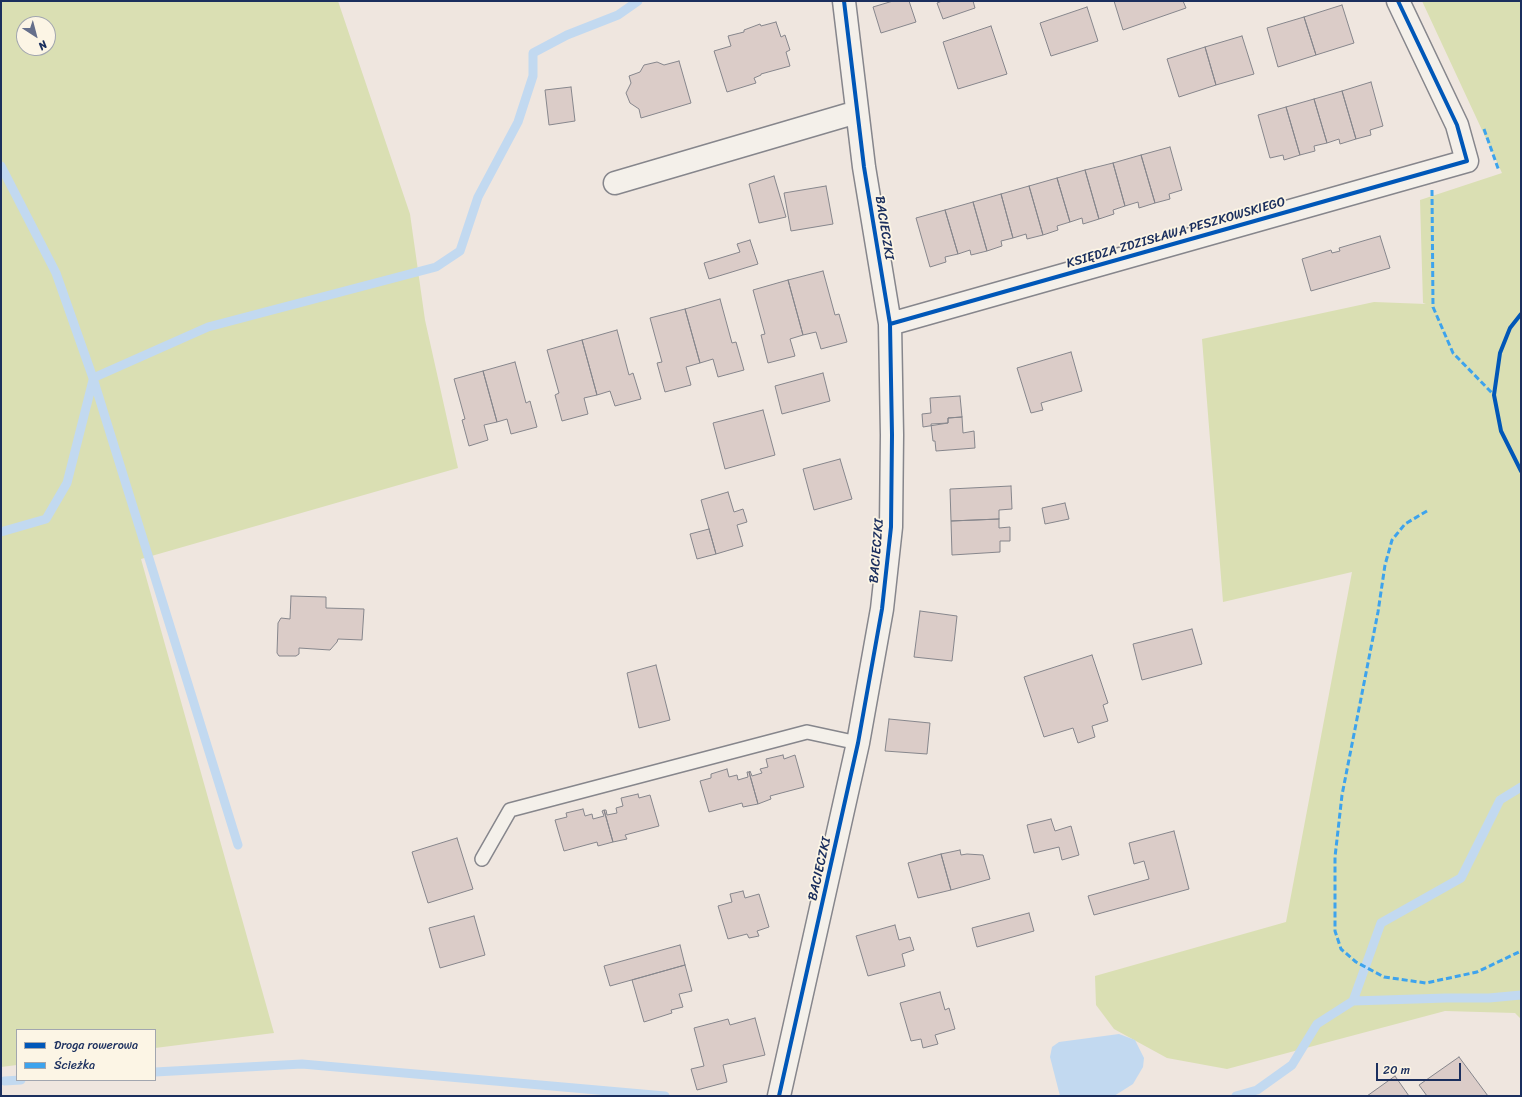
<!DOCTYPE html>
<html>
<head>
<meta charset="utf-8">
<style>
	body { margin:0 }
	#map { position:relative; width:1522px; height:1097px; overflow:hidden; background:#efe6df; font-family:Sriracha,sans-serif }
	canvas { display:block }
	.frame { position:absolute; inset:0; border:2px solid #1b2f5e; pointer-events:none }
	.legend { position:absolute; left:16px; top:1029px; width:140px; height:52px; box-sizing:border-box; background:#fcf5e5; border:1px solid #a2a6af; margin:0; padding:5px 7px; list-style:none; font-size:12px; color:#1b2f5e }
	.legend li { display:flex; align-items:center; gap:8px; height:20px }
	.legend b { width:20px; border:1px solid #a2a6af }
	.north { position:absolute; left:16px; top:16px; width:40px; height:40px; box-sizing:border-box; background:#fcf5e5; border:1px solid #a2a6af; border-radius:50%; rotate:144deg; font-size:11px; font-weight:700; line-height:16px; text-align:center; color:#1b2f5e }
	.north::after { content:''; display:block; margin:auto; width:14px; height:18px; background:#656f8b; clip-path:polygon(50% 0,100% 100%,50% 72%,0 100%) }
	.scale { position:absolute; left:1376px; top:1063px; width:85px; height:18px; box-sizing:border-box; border:2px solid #1b2f5e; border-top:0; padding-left:5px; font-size:12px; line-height:14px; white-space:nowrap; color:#1b2f5e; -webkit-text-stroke:3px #fcf5e5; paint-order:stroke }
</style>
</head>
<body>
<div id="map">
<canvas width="1522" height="1097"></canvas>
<div class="frame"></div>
<ul class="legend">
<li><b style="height:5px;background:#0057b8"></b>Droga rowerowa</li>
<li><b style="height:5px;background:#3da3ed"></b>Ścieżka</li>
</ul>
<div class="north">N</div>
<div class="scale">20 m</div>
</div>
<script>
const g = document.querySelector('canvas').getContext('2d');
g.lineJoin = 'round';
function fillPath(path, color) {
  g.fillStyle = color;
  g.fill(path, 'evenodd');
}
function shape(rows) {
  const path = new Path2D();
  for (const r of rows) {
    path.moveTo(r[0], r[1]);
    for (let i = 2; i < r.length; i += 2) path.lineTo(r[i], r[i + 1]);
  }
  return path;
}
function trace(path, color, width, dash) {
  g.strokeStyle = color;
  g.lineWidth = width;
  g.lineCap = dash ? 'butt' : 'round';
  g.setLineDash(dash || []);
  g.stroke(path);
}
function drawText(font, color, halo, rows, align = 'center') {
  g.font = font + ' Sriracha,sans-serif';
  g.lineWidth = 3.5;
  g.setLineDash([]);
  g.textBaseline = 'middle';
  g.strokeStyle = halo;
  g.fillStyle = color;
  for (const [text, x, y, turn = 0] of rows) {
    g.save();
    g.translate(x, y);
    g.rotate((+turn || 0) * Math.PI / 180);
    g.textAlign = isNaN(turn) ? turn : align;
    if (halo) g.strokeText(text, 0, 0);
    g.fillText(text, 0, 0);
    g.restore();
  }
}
fillPath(shape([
	[1,1,338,1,410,214,425,320,458,468,141,559,274,1033,155,1048,155,1030,17,1030,17,1065,1,1067],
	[24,24,48,24,48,48,24,48],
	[1422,1,1521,1,1521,1019,1515,1013,1445,1011,1227,1069,1167,1058,1114,1029,1096,1005,1095,976,1286,922,1352,572,1223,602,1202,339,1374,302,1426,304,1423,303,1420,200,1502,173]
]), '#dadfb3');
fillPath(shape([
	[1119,1034,1135,1040,1144,1058,1143,1067,1133,1084,1114,1096,1060,1096,1050,1057,1052,1047,1059,1042]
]), '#c2d9f0');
trace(shape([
	[1,166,56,273,93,378,238,845],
	[93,378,208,327,436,267,460,251,478,197,518,122,533,76,533,53,567,35,618,15,638,1],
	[1,532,46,519,67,483,93,380],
	[1353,1001,1446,998,1489,998,1521,995],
	[155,1072,302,1064,665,1096],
	[4,1081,21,1080],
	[1236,1096,1257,1090,1292,1065,1317,1024,1353,1001,1381,923,1461,878,1500,800,1521,787]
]), '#c2d9f0', 9);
const building = shape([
	[893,1,909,1,916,22,881,33,873,7,893,1],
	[942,1,973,1,975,8,943,19,937,3,942,1],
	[1114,1,1183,1,1186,8,1123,30,1114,1],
	[1342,5,1354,43,1316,55,1304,17,1342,5],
	[1087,7,1098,41,1051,56,1040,23,1087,7],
	[1304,17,1316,55,1278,67,1267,28,1304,17],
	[776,22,781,37,785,35,790,50,786,52,790,66,761,74,761,75,754,78,756,83,727,92,714,51,731,46,728,36,744,32,744,30,760,24,761,26,776,22],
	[991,26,1007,74,958,89,943,42,991,26],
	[1242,36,1254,74,1216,85,1205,47,1242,36],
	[1205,47,1216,85,1179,97,1167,59,1205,47],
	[679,61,691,103,641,118,639,109,630,103,626,93,631,83,629,76,640,72,644,65,657,62,664,65,679,61],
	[1371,82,1383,126,1370,130,1371,135,1356,139,1342,91,1371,82],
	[571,87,575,121,549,125,545,90,571,87],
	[1342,91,1356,139,1340,144,1339,139,1327,143,1314,99,1342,91],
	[1314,99,1327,143,1314,146,1315,151,1300,155,1286,107,1314,99],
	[1286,107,1300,155,1284,160,1283,155,1270,158,1258,115,1286,107],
	[1170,147,1182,190,1169,194,1170,199,1155,203,1141,155,1170,147],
	[1141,155,1155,203,1139,208,1138,202,1125,206,1113,163,1141,155],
	[1113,163,1125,206,1113,210,1114,214,1099,219,1085,170,1113,163],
	[1085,170,1099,219,1083,224,1082,218,1070,222,1057,178,1085,170],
	[774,176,786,217,759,223,749,184,774,176],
	[1057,178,1070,222,1057,226,1058,230,1043,235,1029,186,1057,178],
	[826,186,833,224,791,231,784,193,826,186],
	[1029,186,1043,235,1027,239,1026,234,1013,238,1001,194,1029,186],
	[1001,194,1013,238,1001,241,1002,246,987,251,973,202,1001,194],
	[973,202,987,251,971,255,970,250,958,254,945,210,973,202],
	[945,210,958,254,945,257,946,262,930,267,916,218,945,210],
	[1380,236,1390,268,1311,291,1302,259,1331,250,1332,253,1340,251,1339,248,1380,236],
	[750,240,758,264,709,279,704,263,740,252,737,244,750,240],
	[823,271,835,315,839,314,847,342,821,349,816,332,803,335,788,280,823,271],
	[788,280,803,335,790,339,795,356,768,363,761,335,765,334,753,290,788,280],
	[720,299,732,343,736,342,744,370,718,377,713,359,700,363,685,309,720,299],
	[685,309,700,363,686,367,691,385,665,392,657,363,662,362,650,318,685,309],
	[617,330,629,375,633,373,641,399,615,406,610,391,597,395,582,340,617,330],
	[582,340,597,395,584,398,588,414,562,421,555,395,559,393,547,350,582,340],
	[1071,352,1082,391,1041,403,1043,410,1031,413,1017,368,1071,352],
	[515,362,526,403,530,401,537,427,511,434,507,419,497,422,483,371,515,362],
	[483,371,497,422,484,425,488,440,469,446,462,420,465,419,454,379,483,371],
	[823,373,830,401,782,414,775,386,823,373],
	[960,396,962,417,948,418,948,423,923,427,922,414,931,413,930,398,960,396],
	[763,410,775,455,725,469,713,423,763,410],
	[962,417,963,433,974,431,975,448,936,451,935,441,933,441,931,424,948,423,948,418,962,417],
	[840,459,852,499,814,510,803,469,840,459],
	[1011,486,1012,509,999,510,999,519,951,521,950,489,1011,486],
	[728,492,734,512,743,509,747,522,737,525,743,546,716,554,701,500,728,492],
	[1065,503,1069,519,1045,524,1042,508,1065,503],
	[999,519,999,528,1010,527,1010,541,1000,541,1000,552,952,555,951,521,999,519],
	[709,529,716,554,697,559,690,534,709,529],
	[291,596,326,597,326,608,364,609,362,640,338,639,337,642,330,650,299,648,299,654,296,656,279,656,277,653,278,623,281,618,290,619,291,596],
	[920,611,957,616,952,661,914,657,920,611],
	[1192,629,1202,664,1142,680,1133,644,1192,629],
	[1092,655,1108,703,1103,705,1108,721,1092,726,1095,737,1078,743,1073,728,1044,737,1024,677,1092,655],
	[656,665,670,720,639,728,627,673,656,665],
	[889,719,930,723,927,754,885,751,889,719],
	[783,755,784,759,795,755,804,787,770,796,771,799,758,804,749,772,750,771,752,776,762,773,760,769,768,767,766,759,783,755],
	[727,769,729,777,737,775,738,780,748,777,747,772,749,772,758,804,743,807,742,803,709,812,700,781,711,778,711,774,727,769],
	[638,794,639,798,650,795,659,826,625,835,627,839,613,842,604,810,606,810,607,815,617,813,616,808,623,806,621,798,638,794],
	[583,809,585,816,592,814,593,819,604,816,602,811,604,810,613,842,598,846,597,842,564,851,555,820,567,817,566,813,583,809],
	[1051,819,1055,831,1071,826,1079,855,1062,860,1059,847,1034,853,1027,825,1051,819],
	[1174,831,1189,889,1094,915,1088,896,1149,879,1144,861,1134,864,1129,843,1174,831],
	[457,838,473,889,428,903,412,852,457,838],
	[960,850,961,855,967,854,983,855,990,879,951,890,941,854,960,850],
	[941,854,951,890,918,898,908,863,941,854],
	[743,891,745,898,759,894,769,927,757,931,759,936,749,938,747,934,728,939,718,906,732,902,730,894,743,891],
	[1029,913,1034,931,977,947,972,928,1029,913],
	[474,916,485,955,440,968,429,928,474,916],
	[895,925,899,940,910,937,914,950,902,954,905,966,868,976,856,936,895,925],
	[680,945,685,965,610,986,604,966,680,945],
	[685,965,692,991,679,994,683,1007,671,1010,672,1013,644,1022,632,980,685,965],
	[940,992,945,1010,949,1008,955,1029,935,1035,938,1044,923,1048,921,1039,911,1041,900,1003,940,992],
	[755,1018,765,1055,723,1065,727,1082,697,1090,691,1069,704,1066,694,1028,728,1019,730,1025,755,1018],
	[1459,1057,1488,1096,1427,1096,1419,1085,1459,1057],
	[1395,1076,1409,1096,1367,1096,1395,1076]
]);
fillPath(building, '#dbccc8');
trace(building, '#86868c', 1);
const service = shape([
	[482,859,510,810,807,732,858,743]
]);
const minor = shape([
	[615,183,857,112],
	[890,324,1467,161,1457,125,1398,1],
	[779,1096,858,743,882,609,891,527,892,435,890,324,864,167,844,1]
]);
trace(service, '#86868c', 16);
trace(minor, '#86868c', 25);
trace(service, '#f4f0ea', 13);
trace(minor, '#f4f0ea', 22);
trace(shape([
	[1484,129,1499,171],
	[1432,190,1433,307,1453,353,1494,395],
	[1427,511,1405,524,1392,540,1385,565,1378,612,1342,795,1335,857,1335,931,1341,949,1356,962,1384,977,1426,983,1477,972,1521,951]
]), '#3da3ed', 3, [6, 3]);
trace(shape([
	[1521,314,1510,328,1500,353,1494,395,1501,431,1521,471],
	[890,324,1467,161,1457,125,1398,1],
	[779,1096,858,743,882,609,891,527,892,435,890,324,864,167,844,1]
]), '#0057b8', 4);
drawText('13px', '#1b2f5e', '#fcf5e5', [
	["BACIECZKI",884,228,81],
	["KSIĘDZA ZDZISŁAWA PESZKOWSKIEGO",1176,233,-16],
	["BACIECZKI",877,551,-85],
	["BACIECZKI",820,869,-77]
]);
</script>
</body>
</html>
